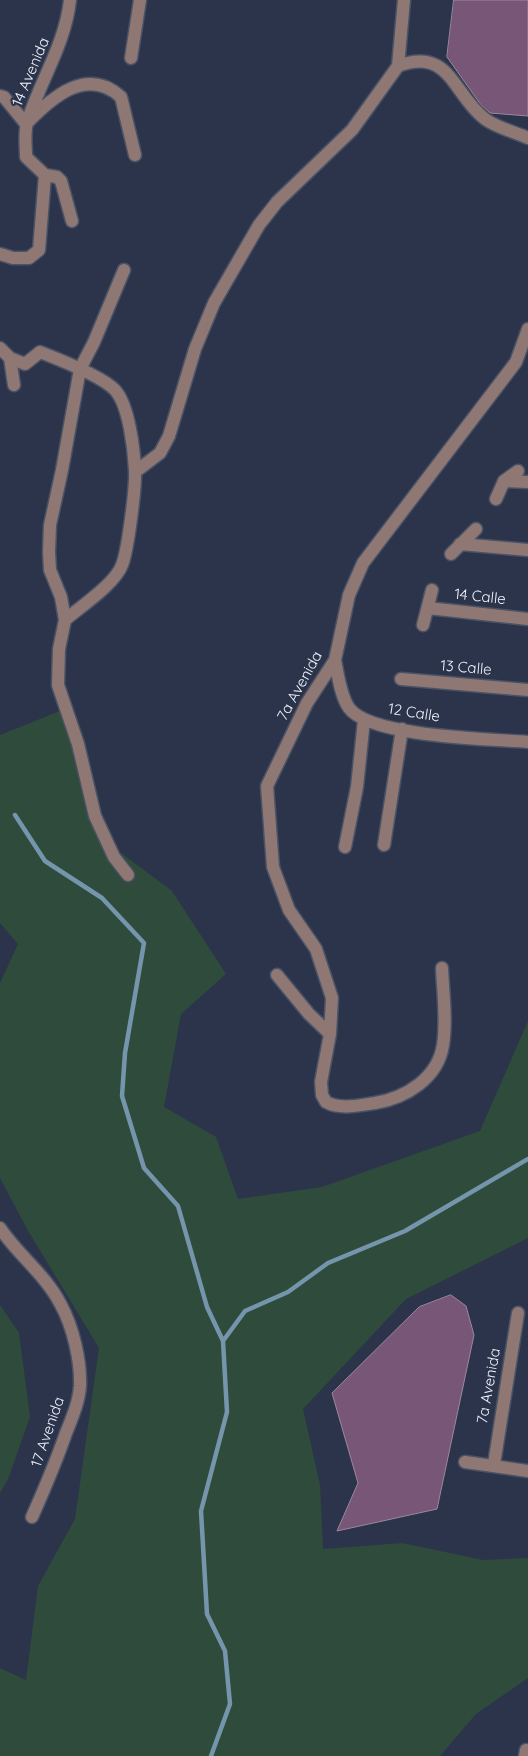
<!DOCTYPE html>
<html>
<head>
<meta charset="utf-8">
<style>
  body { margin:0 }
  canvas { display:block; background:#2b344a }
</style>
</head>
<body>
<canvas width="528" height="1756"></canvas>
<script>
const ctx = document.querySelector('canvas').getContext('2d');
ctx.lineJoin = 'round';
function fill(path, color) { ctx.fillStyle = color; ctx.fill(path, 'evenodd'); }
function trace(path, color, width, dash) { ctx.strokeStyle = color; ctx.lineWidth = width; ctx.lineCap = dash ? 'butt' : 'round'; ctx.setLineDash(dash || []); ctx.stroke(path); }
function drawText(font, color, halo, rows, align = 'center') {
  ctx.font = font + ' Quicksand,sans-serif'; ctx.lineWidth = 4.5; ctx.setLineDash([]); ctx.textBaseline = 'middle'; ctx.strokeStyle = halo; ctx.fillStyle = color; for (const [text, x, y, turn = 0] of rows) {
    ctx.save(); ctx.translate(x, y); ctx.rotate((+turn || 0) * Math.PI / 180); ctx.textAlign = isNaN(turn) ? turn : align; if (halo) ctx.strokeText(text, 0, 0); ctx.fillText(text, 0, 0); ctx.restore();
  }
}
fill(new Path2D(`
  M60,711L85,776L105,841L172,891L226,974L181,1014L164,1107L216,1137L238,1199L322,1187L480,1131L528,1021V1238L406,1299L303,1409L320,1485L323,1549L402,1543L483,1560L528,1558V1678L476,1714L440,1756H0V1668L26,1680L38,1586L75,1519L99,1348L27,1229L0,1178V983L18,944L0,923V735Z
  M0,1305L19,1333L30,1417L8,1479L0,1493Z`), '#2f4b3c');
trace(new Path2D(`
  M15,815L45,861L102,898L144,943L125,1053L122,1096L144,1168L178,1206L207,1307L223,1341L227,1412L201,1511L207,1614L225,1651L230,1704L211,1756
  M223,1341L245,1311L288,1292L328,1263L405,1231L528,1159`), '#7595ac', 4.5);
const building = new Path2D(`
  M454,0H528V116L490,113L481,105L447,57Z
  M451,1295L466,1306L474,1335L437,1509L337,1531L358,1483L332,1393L419,1307Z`);
fill(building, '#775677');
trace(building, '#9d879d', 1);
const minor = new Path2D(`
  M70,0C65,45 40,81 27,123C24,133 26,147 26,157L45,175L57,177L61,181L72,221
  M131,58L140,0
  M398,66C450,46 453,95 485,119C497,128 515,132 528,138
  M0,96L4,97L26,124C52,97 87,66 121,97L135,155
  M0,254L13,258H29L39,250L45,175
  M124,270L94,342L80,369L62,470L50,525L49,552L50,570L61,597L65,620L59,649L58,685L78,744L95,816L114,857L128,875
  M0,348L10,358L14,385
  M10,358L25,364L40,352C58,359 102,376 115,390C129,405 134,450 135,470C136,486 128,550 122,565C115,584 80,607 65,620
  M135,472L160,453L169,436L195,349L214,303L259,225L277,202L352,130L398,66L404,0
  M504,481L528,482
  M496,499L504,481L518,471
  M460,544L528,550
  M451,554L476,529
  M428,608L528,619
  M423,625L432,590
  M335,660C338,674 340,695 349,708C370,737 491,739 528,742
  M401,679L528,690
  M384,845L402,729
  M345,847L357,787L364,720
  M442,968C443,993 447,1020 443,1045C438,1078 406,1098 375,1103C360,1105 340,1110 326,1102L322,1095L321,1082L330,1034L332,998L316,949L289,910L273,867L267,786L307,703L335,660L349,595L363,563L516,362L528,329
  M277,975L309,1014L330,1034
  M0,1228C18,1255 46,1275 61,1305C73,1327 81,1361 80,1386C79,1402 72,1418 66,1433C56,1462 44,1490 32,1517
  M465,1462L528,1471
  M494,1464L518,1313
  M525,1756L526,1750`);
trace(minor, '#4a5266', 15);
trace(minor, '#8f7873', 12);
drawText('15px', '#ecf1fc', '#2b344a', [
  ["14 Avenida",31,72,-67],
  ["14 Calle",480,597,6],
  ["13 Calle",466,668,5],
  ["7a Avenida",300,686,-61],
  ["12 Calle",414,713,9],
  ["7a Avenida",489,1386,-80],
  ["17 Avenida",48,1432,-71]
]);
</script>
</body>
</html>
